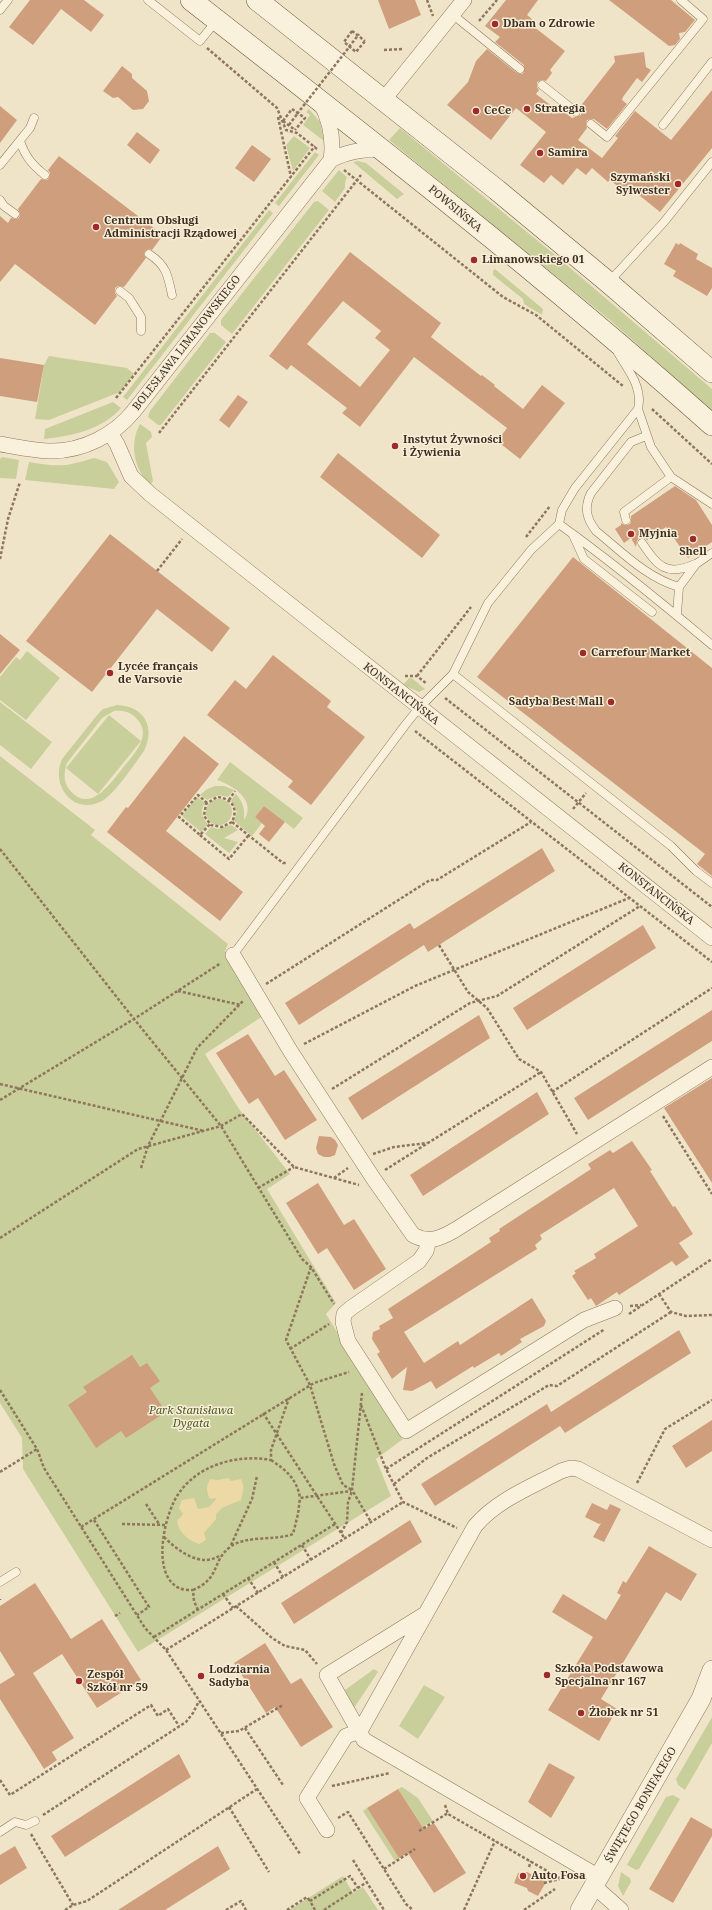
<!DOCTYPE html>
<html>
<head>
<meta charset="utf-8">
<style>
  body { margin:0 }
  canvas { display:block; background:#f0e4c8 }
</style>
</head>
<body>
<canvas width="712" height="1910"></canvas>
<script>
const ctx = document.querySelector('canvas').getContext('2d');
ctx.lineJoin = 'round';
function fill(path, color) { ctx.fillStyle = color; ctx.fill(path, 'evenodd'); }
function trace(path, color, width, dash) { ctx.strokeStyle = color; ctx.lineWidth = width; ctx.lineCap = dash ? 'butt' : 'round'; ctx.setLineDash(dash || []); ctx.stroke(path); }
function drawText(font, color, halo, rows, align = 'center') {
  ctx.font = font + ' "Noto Serif",serif'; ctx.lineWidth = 3; ctx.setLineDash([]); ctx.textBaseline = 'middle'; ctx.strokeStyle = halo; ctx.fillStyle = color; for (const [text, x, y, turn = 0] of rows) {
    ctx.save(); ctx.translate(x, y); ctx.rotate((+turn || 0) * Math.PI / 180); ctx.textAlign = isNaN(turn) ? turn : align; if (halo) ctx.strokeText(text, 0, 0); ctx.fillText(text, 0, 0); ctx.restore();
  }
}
fill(new Path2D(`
  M309,109L320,122L324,141L303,125L310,115L306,112Z
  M400,128L555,255L712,389V411L611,321L389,140Z
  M294,136L310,148L293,171L286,145Z
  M315,152L319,155L279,206L275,203Z
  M358,161L366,163L404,194L397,199L353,162Z
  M339,170L347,177L345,183V188L335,202L322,191Z
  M318,201L329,210L232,334L221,325V320L314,202Z
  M269,210L273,213L127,400L123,397Z
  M495,269L543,309L542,315L524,304L523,299L493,275V271Z
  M210,333H215L226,342L161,425H158L148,417L150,411Z
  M49,356L127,368L134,374L120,392L49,420L35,419L44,365Z
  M113,402L121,408C102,430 71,436 44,439L45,429Z
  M140,424L151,432L152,437L146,443L153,481L150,485C134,469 129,444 140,424Z
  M2,457L19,460L16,479L0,478V459Z
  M94,458L107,462L119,482L114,489L25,480L29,462C59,467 65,467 94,458Z
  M27,651L60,678L26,720L0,700V677L16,657L20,660Z
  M409,678L413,679L425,689L419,692L403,685Z
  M0,702L52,742L31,769L0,745Z
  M117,705C144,706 156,727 144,751C135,763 115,794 102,801C74,816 50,786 62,759L98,714L103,709ZM114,711C123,710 131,712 137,719C153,736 133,755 122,769C110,784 89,815 69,789C63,781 64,772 67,763L102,718Z
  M109,715L141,741L98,794L66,768Z
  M0,756L95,830L91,835L228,944L225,951L263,1016L205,1054L239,1109L290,1174L267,1189L336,1303L326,1314L403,1439L376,1459L391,1496L138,1652L23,1469L22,1438L0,1403Z
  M230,762L303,818L294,829L264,806L255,817L262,823L252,836L234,821L237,812L231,800L236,794C243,802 245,809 244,820C257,801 233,785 217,780Z
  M215,786H224L234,790L228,797L219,795L207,800L200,795L207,789Z
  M197,797L205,803C200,809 202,819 208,824L201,832L182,816Z
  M206 812a13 13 0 1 1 26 0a13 13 0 1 1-26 0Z
  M231,825L238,830L224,838L238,842L229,853L205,834L211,827L218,829Z
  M374,1669L378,1672L354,1708L345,1690Z
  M424,1685L445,1697L418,1739L399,1726Z
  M712,1717V1743L685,1790L678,1785L676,1779Z
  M402,1787L418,1798L433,1821L423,1827L398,1789Z
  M673,1795L680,1799L639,1869L636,1870L627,1865L666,1797Z
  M367,1808L399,1858L395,1861L363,1811Z
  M621,1872L630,1878L631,1882L623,1896L618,1886Z
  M343,1876L353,1893L363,1887L378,1910H289Z`), '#c9cf9b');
fill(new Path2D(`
  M228,1478L231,1481L241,1479C245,1487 243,1492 241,1500L222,1508L216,1514V1519L204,1533L206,1540L199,1544C188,1540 179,1533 177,1521L183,1514L179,1508L182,1500L194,1498L198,1509L209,1507L217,1498L210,1499C206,1491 206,1487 210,1479L218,1480Z`), '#ecd9a5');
fill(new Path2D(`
  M30,0H84L104,15L91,32L61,9L33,45L9,27Z
  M378,0H415L421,15L389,29Z
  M506,0H538L527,15L532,19L529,23L565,51L550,70L552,73L546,81L542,80L537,82V87L539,90L536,94L561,113L563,111L572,118L581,115V110L579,108L615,62L614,56L644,52L646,67L651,70L642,82L637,78L623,97L622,100L627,104L607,129L594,119L587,120L586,124L587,128L578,140L602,158L618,138L615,136L635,111L671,140L712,90V148L660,212L634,191L630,196L610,180L608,182L592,168L586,175L577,168L563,185L551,175L544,183L520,165L546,132L516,108L491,140L447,105L468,82L476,61L487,49L517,73L522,74L524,72V65L495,42L500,37L485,26Z
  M609,0H671L695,20L685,32L679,33L680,39L675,45L669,46Z
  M122,66L132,74V78L147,91L149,101L143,109L133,110L118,97L113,98L103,91Z
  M0,106L17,120L0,143Z
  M137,132L160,150L150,164L127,145Z
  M252,145L271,159L254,182L235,168Z
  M59,156L163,235L152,250L149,249L145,251L144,254L146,258L124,287L118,286L115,288V293L117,296L95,325L15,264L0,282V216L8,223L11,218L15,219L19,218L20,214L18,209L41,179L47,180L49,178L50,173L48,170Z
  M676,243L679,245L680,243L698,254L696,259L712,268V288L707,296L673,276L676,271L664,264Z
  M350,252L441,323L431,337L481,376L482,375L495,385L494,386L523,409L542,385L565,403L520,459L497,441L507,428L414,357L360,427L342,413L347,408L291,365L287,370L269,356ZM343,301L381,331L375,338L390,350L360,387L307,344Z
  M0,358L44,365L37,402L0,396Z
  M238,395L248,402L229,428L219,420Z
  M338,453L440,535L422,558L320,477Z
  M675,486L696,500L712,525V542L688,558L666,527L647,540L644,538H639L637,541L636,547L631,538L624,543L615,529L621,525V523L625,525L630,524L631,521V516Z
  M110,534L230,628L212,652L157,609L92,692L26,641Z
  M573,557L712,668V876L697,864L705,854L477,677Z
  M0,634L20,650L0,674Z
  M273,655L331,701L327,707L365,737L311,805L288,787L293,781L207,715L235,680L246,689Z
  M184,736L219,764L166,831L243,892L220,921L107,832L126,807L128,808Z
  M264,806L285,822L269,842L259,834L265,826L255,817Z
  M542,848L555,871L428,952L424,945L299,1025L285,1003L410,923L414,929Z
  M643,925L656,948L527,1030L513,1008Z
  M712,1010V1041L588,1120L574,1098Z
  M479,1015L490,1038L362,1120L348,1098Z
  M248,1034L275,1076L284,1070L317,1120L285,1140L258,1098L249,1104L216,1053Z
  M712,1078V1183L664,1108Z
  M537,1092L549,1114L423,1196L410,1175Z
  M319,1136L331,1137L335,1140L338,1145L335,1155L330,1157H324L318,1154L316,1148Z
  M632,1141L652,1170L650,1171L673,1207L675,1206L693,1234L679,1243L689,1257L676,1266L672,1261L619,1295L617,1292L596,1306L591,1298L588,1300L572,1276L576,1273L574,1271L596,1258L594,1254L638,1226L614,1188L540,1235L542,1239L535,1245L537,1249L404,1332L424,1363L458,1341L460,1345L532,1298L546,1321L544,1326L520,1339L522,1342L501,1356L499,1353L474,1368L473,1366L436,1389L431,1381L412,1391L403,1390L407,1367L392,1379L377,1354L380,1352L372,1339L373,1332L380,1329L379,1326L393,1318L388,1309L491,1242L489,1238L500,1231L499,1229L591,1169L588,1164L610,1150L613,1153Z
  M318,1183L344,1225L354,1219L386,1269L354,1290L327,1248L318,1254L286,1203Z
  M679,1330L691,1353L565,1433L560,1426L435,1506L421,1484L547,1404L551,1412Z
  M132,1355L140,1367L147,1363L160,1381L150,1388L166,1412L126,1438L121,1431L96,1448L68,1405L87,1392L83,1387Z
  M712,1420V1451L686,1468L672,1446Z
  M592,1503L607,1510L610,1504L621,1509L604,1542L593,1537L601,1523L599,1524L585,1517Z
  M410,1520L422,1542L294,1624L281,1603Z
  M649,1546L697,1574L681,1601L666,1592L601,1699L617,1709L599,1741L548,1710L593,1637L552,1612L563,1594L606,1620L621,1595L617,1593L623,1581L626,1583Z
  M35,1583L71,1639L102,1619L141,1680L97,1708L62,1654L33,1673L74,1738L52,1752L57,1760L44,1769L0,1699V1684L15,1675L0,1651V1606Z
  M265,1643L291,1684L301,1678L333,1727L301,1747L275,1707L266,1713L234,1663Z
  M179,1754L191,1777L65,1857L51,1836Z
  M549,1763L575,1777L551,1818L528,1802Z
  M398,1789L424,1829L434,1823L466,1873L434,1893L408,1853L399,1858L367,1808Z
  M691,1817L712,1829V1836L673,1903L649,1889Z
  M15,1846L27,1868L0,1885V1855Z
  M218,1846L230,1869L165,1910H118Z
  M527,1872L546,1882L538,1896L528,1891L527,1888L514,1883L518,1873Z`), '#cf9f7d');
const service = new Path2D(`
  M148,0L200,41L217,20
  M0,10L8,0
  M452,14L520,69
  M542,85L576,112
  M591,124L607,137L703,19L681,0
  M663,125L712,62
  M20,141C25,156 32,165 45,175
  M0,165L30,128L34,118
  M0,200L4,206L15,214
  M149,254C166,265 168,275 172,295
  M609,282L664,222L712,162
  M120,291L129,298L141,317V331
  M638,409L651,447L671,477L712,504
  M646,436L631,442L591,493C584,507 586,518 596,531C622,552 647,578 679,587
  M626,520L624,512L671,477
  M559,524C612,562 662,603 712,645
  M573,535L584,559L652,612
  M642,543C658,566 666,577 695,564
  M677,614L679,587L696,564L712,553
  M453,674L671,846L696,871L712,883
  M233,955L406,724L419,708L453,674L488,603L531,550L559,524L562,510L575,488L638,409C643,388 629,371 618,353
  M0,1582L16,1572
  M0,1832L15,1822L26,1825L35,1821`);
const minor = new Path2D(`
  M384,99L464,0
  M321,103C330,121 334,140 331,160
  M110,433L117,444L131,476L150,494L712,938
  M0,444C17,447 35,451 52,451C83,451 114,435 133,412L331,160C347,151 364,149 382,149
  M233,955L291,1052L373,1178L413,1235C429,1244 441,1238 455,1230L712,1067
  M429,1240L426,1251L419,1261L351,1308L344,1314L343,1322L348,1341L406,1431L584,1320L615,1308
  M425,1614L327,1675L364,1740L599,1877
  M327,1830L307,1798L346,1736L360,1731L475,1526C497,1500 531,1487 561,1471L571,1468L578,1469L712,1540
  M594,1886L621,1910`);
const tertiary = new Path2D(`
  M580,1910L701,1699L712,1670`);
const secondary = new Path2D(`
  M191,0C368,138 545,276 712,425
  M257,0L497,190L609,283L712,372`);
trace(service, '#8d765c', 9);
trace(minor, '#8d765c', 16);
trace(tertiary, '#8d765c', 20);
trace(secondary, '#6f573f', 22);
trace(new Path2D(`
  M427,0L433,16
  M479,21L497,0
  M352,31L344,42L356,52L365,41
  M349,47L359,34
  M207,48L277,108L286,130L297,133L317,149
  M384,50L404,49
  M278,117L291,177
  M283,121L292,109L305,118L295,130
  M289,125L298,113
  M344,170L503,297L536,315L623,386
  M116,398L315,146
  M652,409L712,464
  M159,433L361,175
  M526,537L550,506
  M0,559L8,519L20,482
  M157,571L182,539
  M405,676H417L427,684
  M417,676L471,607
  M445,698L712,907
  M415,731L712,962
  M229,800L235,791
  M207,803L198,795L179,817L200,835L210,824
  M573,809L586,793
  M232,822L222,827L211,825L204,816L206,804L217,797C231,798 239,808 232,822L283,863H287
  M200,835L229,859L248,836
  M0,849L134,1019L221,1126L302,1259L311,1267L334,1304
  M439,945L468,992L487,1008L519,1059L541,1072L577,1134
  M266,984L430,880H437L531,822
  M178,991L241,1005
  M304,1044L415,986L629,898
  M0,1084L204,1131
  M332,1089L470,1003L497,996L640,906
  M552,1092L712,988
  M0,1100L134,1019L221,963
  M663,1116L712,1194
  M373,1154L394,1147L427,1143
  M141,1168L148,1146L197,1048L243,1001
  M385,1170L541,1072
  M334,1178L348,1168
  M258,1188L294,1167
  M0,1238L138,1149L221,1126L242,1114L294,1167L359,1185
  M311,1267L286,1340L310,1385L334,1464L343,1485L352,1490
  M659,1294L671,1312L686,1316L712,1315
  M630,1306L641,1305
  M629,1314L712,1259
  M290,1349L329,1324
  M0,1390L37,1449L44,1468L145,1628L166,1650L300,1854
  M362,1393L352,1490L371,1522
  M361,1405L386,1469L403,1502L457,1528
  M263,1413L345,1539
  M271,1460C286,1470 297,1479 300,1498L351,1491
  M386,1469L605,1329
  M0,1472L37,1449
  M637,1483L665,1429L712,1400
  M394,1484L427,1458L549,1385L557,1386L671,1312
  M146,1504L159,1524
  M94,1520L149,1607L137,1615
  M122,1524L166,1525
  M81,1527L314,1383L349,1372
  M341,1533L347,1522L348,1502L352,1491
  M164,1537C177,1550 200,1568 219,1556
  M231,1545L252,1499L257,1476
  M302,1545L311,1560
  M274,1562L283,1577
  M248,1578L258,1593
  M193,1590C221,1578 211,1562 230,1547C245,1535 276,1541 293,1534L298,1514L300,1498
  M223,1594L233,1608
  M0,1599V1600
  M236,1606L272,1638L285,1646L305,1650L317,1664
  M198,1610L194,1601L193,1590C189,1590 183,1590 179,1588C150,1574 165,1512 179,1493C199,1464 239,1454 271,1460V1450L289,1398
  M115,1616L120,1613
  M154,1637L335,1524
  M166,1650L403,1502
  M245,1728L283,1785
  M221,1733L239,1731L283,1705
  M0,1780L10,1795L151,1705L158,1716L168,1709L179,1726
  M332,1786L390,1773
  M445,1805L448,1814L561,1879
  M229,1807L269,1872
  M43,1815L186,1722L193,1713L199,1701
  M338,1818L348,1812L406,1904L413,1910
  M419,1831L448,1813
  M31,1834L73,1905
  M353,1860L384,1910
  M529,1867L531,1861
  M384,1869L415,1849
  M544,1883L560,1879
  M65,1910L73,1905L87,1901L257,1789
  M226,1910L241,1901L246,1910
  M287,1910L307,1897L310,1901
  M315,1910L310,1901L350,1876L358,1888
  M324,1910L367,1882
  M464,1910L495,1841
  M524,1910L555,1889`), '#8d765c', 2.5, [3, 2]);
trace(service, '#faf1dc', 8);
trace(minor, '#faf1dc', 15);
trace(tertiary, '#faf1dc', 19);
trace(secondary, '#faf1dc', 21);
trace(new Path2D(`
  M352,31L365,41
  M297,114L350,46
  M283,121L295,130`), '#8d765c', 2.5, [3, 2]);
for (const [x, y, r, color] of [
  [495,24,4,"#9e2a2b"],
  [527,109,4,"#9e2a2b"],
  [476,111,4,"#9e2a2b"],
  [540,153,4,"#9e2a2b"],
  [678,184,4,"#9e2a2b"],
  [96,227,4,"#9e2a2b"],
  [474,260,4,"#9e2a2b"],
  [395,446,4,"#9e2a2b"],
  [631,534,4,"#9e2a2b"],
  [693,539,4,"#9e2a2b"],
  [583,653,4,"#9e2a2b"],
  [110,673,4,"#9e2a2b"],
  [611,702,4,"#9e2a2b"],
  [547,1675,4,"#9e2a2b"],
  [201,1676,4,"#9e2a2b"],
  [79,1681,4,"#9e2a2b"],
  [581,1713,4,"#9e2a2b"],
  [523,1876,4,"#9e2a2b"]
]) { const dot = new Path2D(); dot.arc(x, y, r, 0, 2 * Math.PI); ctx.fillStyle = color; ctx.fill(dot); trace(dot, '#f7eed8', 1.5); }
drawText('bold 11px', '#3d2e20', '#f7eed8', [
  ["Dbam o Zdrowie",503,24],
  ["Strategia",535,109],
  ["CeCe",484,111],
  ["Samira",548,153],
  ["Szymański",670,178,"right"],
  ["Sylwester",670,191,"right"],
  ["Centrum Obsługi",104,221],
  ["Administracji Rządowej",104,234],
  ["Limanowskiego 01",482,260],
  ["Instytut Żywności",403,440],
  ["i Żywienia",403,453],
  ["Myjnia",639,534],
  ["Shell",693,552,"center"],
  ["Carrefour Market",591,653],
  ["Lycée français",118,667],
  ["de Varsovie",118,680],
  ["Sadyba Best Mall",603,702,"right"],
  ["Szkoła Podstawowa",555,1669],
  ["Specjalna nr 167",555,1682],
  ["Lodziarnia",209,1670],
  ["Sadyba",209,1683],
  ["Zespół",87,1675],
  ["Szkół nr 59",87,1688],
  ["Żłobek nr 51",589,1713],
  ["Auto Fosa",531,1876]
], 'left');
drawText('11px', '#3d2e20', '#f7eed8', [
  ["POWSIŃSKA",455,209,40],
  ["BOLESŁAWA LIMANOWSKIEGO",187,343,-52],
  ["KONSTANCIŃSKA",401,694,38],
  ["KONSTANCIŃSKA",656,894,38],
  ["ŚWIĘTEGO BONIFACEGO",641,1805,-60]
]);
drawText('italic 11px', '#4d5a26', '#f7eed8', [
  ["Park Stanisława",191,1411],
  ["Dygata",191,1424]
]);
</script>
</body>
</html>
